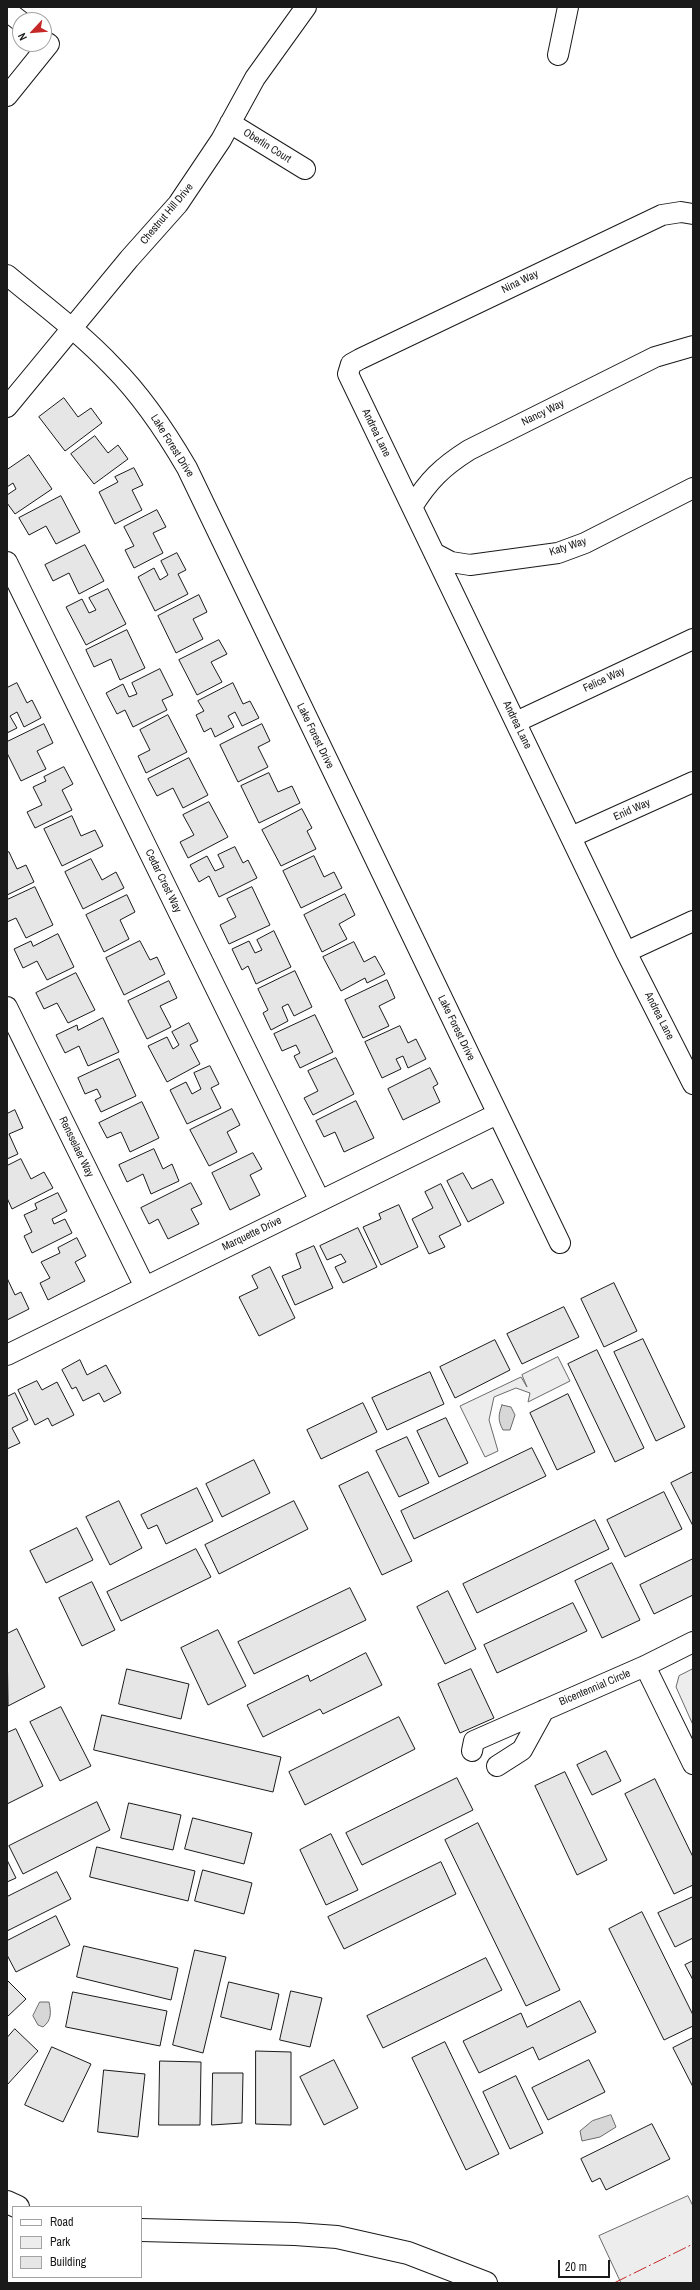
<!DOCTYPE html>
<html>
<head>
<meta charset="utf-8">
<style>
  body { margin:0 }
  #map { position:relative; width:700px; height:2290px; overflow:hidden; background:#fff; font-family:"Archivo Narrow",sans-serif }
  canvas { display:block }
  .frame { position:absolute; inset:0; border:8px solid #1a1a1a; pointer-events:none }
  .legend { position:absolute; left:12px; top:2206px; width:130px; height:72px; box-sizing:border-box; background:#fff; border:1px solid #a3a3a3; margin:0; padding:5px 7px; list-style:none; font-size:12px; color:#1a1a1a }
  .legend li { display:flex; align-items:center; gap:8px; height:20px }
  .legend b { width:20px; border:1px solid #a3a3a3 }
  .north { position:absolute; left:12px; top:12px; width:40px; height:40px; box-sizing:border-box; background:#fff; border:1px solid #a3a3a3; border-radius:50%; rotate:244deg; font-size:11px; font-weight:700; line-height:16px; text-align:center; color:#1a1a1a }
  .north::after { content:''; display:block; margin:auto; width:14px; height:18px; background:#c62828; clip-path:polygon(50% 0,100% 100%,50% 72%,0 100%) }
  .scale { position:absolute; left:558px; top:2260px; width:52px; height:18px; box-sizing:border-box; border:2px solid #1a1a1a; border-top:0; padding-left:5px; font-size:12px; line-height:14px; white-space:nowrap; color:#1a1a1a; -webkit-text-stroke:3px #fff; paint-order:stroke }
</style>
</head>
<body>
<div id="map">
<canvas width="700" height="2290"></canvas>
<div class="frame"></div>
<ul class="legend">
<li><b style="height:5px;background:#fff"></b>Road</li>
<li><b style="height:11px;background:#ededed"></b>Park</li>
<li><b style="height:11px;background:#e6e6e6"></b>Building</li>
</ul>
<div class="north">N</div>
<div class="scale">20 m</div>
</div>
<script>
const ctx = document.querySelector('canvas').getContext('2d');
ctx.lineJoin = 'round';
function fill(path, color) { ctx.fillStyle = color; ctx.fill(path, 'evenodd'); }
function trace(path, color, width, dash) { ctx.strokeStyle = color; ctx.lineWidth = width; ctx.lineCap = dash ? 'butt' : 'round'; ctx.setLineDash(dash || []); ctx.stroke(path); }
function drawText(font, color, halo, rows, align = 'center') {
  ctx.font = font + ' "Archivo Narrow",sans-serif'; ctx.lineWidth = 3; ctx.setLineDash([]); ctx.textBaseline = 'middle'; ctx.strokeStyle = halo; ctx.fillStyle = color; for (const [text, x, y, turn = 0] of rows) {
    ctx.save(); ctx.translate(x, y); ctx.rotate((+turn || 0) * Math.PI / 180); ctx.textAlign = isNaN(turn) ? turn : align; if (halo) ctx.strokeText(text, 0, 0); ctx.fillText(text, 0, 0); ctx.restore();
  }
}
const green = new Path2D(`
  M558,1357L570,1381L528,1402L530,1393L516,1388L494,1397L489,1420L498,1451L485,1457L460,1406L521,1377L527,1387L522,1375Z
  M693,1669V1725L676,1687L679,1676Z
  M688,2196L693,2206V2283H621L599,2236Z`);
fill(green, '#ededed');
trace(green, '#6a6a6a', 1);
const water = new Path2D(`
  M502,1405L511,1407L515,1415L510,1430H503C498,1421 498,1415 502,1405Z
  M40,2002H49C51,2012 52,2020 43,2027L38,2025L33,2016Z
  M611,2115L616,2127L600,2137L582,2141L580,2131L592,2121Z`);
fill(water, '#d7d7d7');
trace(water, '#6a6a6a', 1);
const building = new Path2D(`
  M64,398L78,417L91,408L102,423L65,451L39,417Z
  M95,436L108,453L118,445L128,459L94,484L71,454Z
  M29,455L52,489L15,514L7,503V495L16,489L13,483L7,487V470Z
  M134,468L143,485L132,490L142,510L115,524L99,492L118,482L115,477Z
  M61,496L80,532L56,544L46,526L29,535L19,518Z
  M157,510L166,527L153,533L163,553L134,568L125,550L134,546L124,527Z
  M85,545L104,581L79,594L69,573L53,581L45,565Z
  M177,553L186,570L178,574L188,594L155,611L138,577L154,568L160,580L168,575L161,561Z
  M108,589L126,624L86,645L66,607L82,599L89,613L96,610L89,598Z
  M199,595L207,612L193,619L203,639L176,653L158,616Z
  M127,630L145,668L120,680L111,659L94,667L86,650Z
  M219,640L227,654L211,662L222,682L197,695L179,660Z
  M160,669L173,695L162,700L167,710L133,727L125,710L117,714L106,693L123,684L129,697L137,694L132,683Z
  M17,683L27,703L32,700L41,718L24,727L17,712L10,716L17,728L7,733V688Z
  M233,683L243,704L250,701L259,718L242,726L235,712L228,716L234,727L215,737L211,728L204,732L196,715L204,711L198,701Z
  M168,715L187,752L146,773L138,756L150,750L140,730Z
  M44,724L53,743L37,751L46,769L21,781L7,753V742Z
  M262,724L270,741L258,747L268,767L238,782L220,745Z
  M189,758L208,795L183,808L173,788L157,796L148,779Z
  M64,767L73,784L62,790L72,810L35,828L27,812L42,805L33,787L46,781L44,777Z
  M269,773L278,792L292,786L300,803L259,823L241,786Z
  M209,802L228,837L188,858L180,842L194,835L183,815Z
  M302,809L312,828L307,831L316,849L281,866L262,830Z
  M72,816L81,836L95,830L103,846L62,866L44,829Z
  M235,847L243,863L248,860L257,878L219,897L209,876L199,882L190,865L207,856L215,871L224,867L218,855Z
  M9,852L17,869L26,865L34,882L7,895V853Z
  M314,856L324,877L334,872L342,888L301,908L283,871Z
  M91,859L102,880L116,872L124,888L83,909L65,872Z
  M35,887L53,925L26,938L16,918L7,922V900Z
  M252,887L270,925L229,944L220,925L236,917L227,899Z
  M345,894L355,915L339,924L347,939L322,952L304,915Z
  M127,895L135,912L120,920L129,939L104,952L86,915Z
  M274,931L291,967L256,984L248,966L242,970L232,949L249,941L255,953L262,950L257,940Z
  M58,934L74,967L47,980L37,961L23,968L14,949L31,941L33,946Z
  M140,941L150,960L157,957L165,974L124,995L106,958Z
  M354,942L364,962L375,956L385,974L367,983L365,978L341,991L323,957Z
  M295,971L312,1007L294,1016L288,1004L282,1007L288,1021L271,1030L263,1013L268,1010L258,989Z
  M76,973L95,1010L68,1023L57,1003L44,1009L36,993Z
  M387,980L395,998L379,1006L389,1026L363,1038L345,1000Z
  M169,981L177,998L160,1006L171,1027L147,1039L128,1001Z
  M315,1015L333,1052L300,1068L294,1056L300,1053L296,1045L282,1051L274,1034Z
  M103,1018L119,1052L88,1066L79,1046L65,1053L56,1035L77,1025L78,1030Z
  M189,1023L198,1041L190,1045L200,1064L167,1082L148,1046L167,1037L173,1049L179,1045L172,1032Z
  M400,1026L408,1043L416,1039L426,1059L408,1068L403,1056L396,1059L401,1069L382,1078L365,1042Z
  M336,1058L354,1094L313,1115L304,1098L318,1091L308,1071Z
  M119,1059L136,1096L101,1112L95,1100L101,1097L97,1089L85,1094L78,1078Z
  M210,1066L219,1084L211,1088L221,1108L187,1124L170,1090L186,1082L192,1094L201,1089L194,1073Z
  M430,1068L438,1084L433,1087L440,1102L403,1120L388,1089Z
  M356,1101L374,1138L344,1152L335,1132L324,1137L316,1121Z
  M142,1102L159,1138L130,1152L121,1132L107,1138L99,1123Z
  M232,1109L240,1125L227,1132L237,1152L209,1166L190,1130Z
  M15,1110L23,1128L9,1134L18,1154L7,1159V1114Z
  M154,1149L163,1169L172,1164L179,1181L151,1194L143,1174L127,1182L119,1165Z
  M253,1153L262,1169L250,1175L260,1195L230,1210L212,1173Z
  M21,1159L31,1179L44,1172L53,1188L12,1209L7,1198V1166Z
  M463,1173L472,1189L492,1179L504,1203L468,1222L447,1181Z
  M191,1183L202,1204L191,1209L199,1224L168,1239L158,1219L149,1224L141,1208Z
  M441,1184L461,1225L439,1236L445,1247L429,1254L412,1219L433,1208L425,1192Z
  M58,1193L67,1211L52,1219L54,1224L65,1219L72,1233L32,1253L24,1236L32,1232L24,1215L37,1209L35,1204Z
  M399,1205L418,1247L381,1265L363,1227L381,1219L379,1214Z
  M358,1228L377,1267L343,1283L335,1267L346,1262L341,1254L327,1260L320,1246Z
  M77,1238L86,1256L75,1262L85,1281L48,1300L40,1283L50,1278L41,1262L60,1253L58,1248Z
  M314,1246L333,1288L295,1305L282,1276L301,1268L296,1254Z
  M270,1267L295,1318L259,1336L239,1297L258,1288L252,1276Z
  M7,1278L15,1295L21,1292L29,1309L7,1320Z
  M614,1283L637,1331L604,1347L581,1299Z
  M564,1307L579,1337L522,1364L507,1334Z
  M643,1339L685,1427L656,1441L614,1352Z
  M495,1340L510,1370L455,1398L440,1367Z
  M597,1350L644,1448L615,1462L568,1364Z
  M80,1360L87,1375L106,1365L121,1393L104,1402L99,1393L83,1401L76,1387L72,1389L62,1370Z
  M430,1372L444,1404L387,1430L372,1398Z
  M37,1381L42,1390L57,1382L74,1415L52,1426L48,1418L35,1425L18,1390Z
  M15,1393L28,1420L12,1428L20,1443L7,1449V1397Z
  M568,1394L595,1452L557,1470L530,1413Z
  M363,1403L377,1432L321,1459L307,1430Z
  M446,1418L468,1463L439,1477L417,1431Z
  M407,1437L429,1483L399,1497L376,1451Z
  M532,1448L546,1476L414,1539L401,1511Z
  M254,1460L270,1493L222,1517L206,1484Z
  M368,1472L412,1561L382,1575L339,1486Z
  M693,1472V1526L671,1483Z
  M197,1488L213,1521L166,1544L157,1525L148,1529L141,1515Z
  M664,1492L682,1529L625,1557L607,1520Z
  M119,1501L142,1548L110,1565L86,1517Z
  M294,1501L308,1529L219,1574L205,1545Z
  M595,1520L609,1549L477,1613L463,1584Z
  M77,1528L93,1560L46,1583L30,1551Z
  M196,1549L211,1577L121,1621L107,1592Z
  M693,1559V1595L654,1614L640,1585Z
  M612,1563L640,1620L602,1638L575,1581Z
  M92,1582L115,1630L82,1646L59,1598Z
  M350,1588L366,1620L254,1674L238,1642Z
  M448,1591L476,1649L445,1664L417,1607Z
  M573,1603L587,1631L497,1673L484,1645Z
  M17,1629L45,1687L8,1706L7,1634Z
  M218,1630L246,1686L208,1705L181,1648Z
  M366,1653L382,1685L323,1714L320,1709L263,1737L247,1705L308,1675L310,1681Z
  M127,1669L189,1684L181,1719L119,1704Z
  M471,1669L494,1718L460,1733L438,1684Z
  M61,1707L91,1766L60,1781L30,1722Z
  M102,1715L281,1757L273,1792L94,1750Z
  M399,1717L415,1749L305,1805L289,1772Z
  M16,1729L43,1786L7,1804V1733Z
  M606,1751L621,1781L592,1795L577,1765Z
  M565,1772L607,1860L577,1875L535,1786Z
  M457,1778L473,1810L362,1865L346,1833Z
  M655,1779L693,1857V1885L674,1894L625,1794Z
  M97,1802L110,1830L23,1874L9,1846Z
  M129,1803L181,1815L173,1850L121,1838Z
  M193,1818L252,1833L244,1864L185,1849Z
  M478,1823L560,1990L526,2006L445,1840Z
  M331,1834L358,1890L326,1905L300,1850Z
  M97,1847L195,1871L188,1901L90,1877Z
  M7,1860L16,1878L7,1882Z
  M441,1862L456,1894L344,1949L328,1917Z
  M203,1870L252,1883L244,1914L195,1901Z
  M57,1872L71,1899L7,1931V1897Z
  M693,1897V1938L675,1947L658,1913Z
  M642,1912L693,2015V2026L664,2040L609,1929Z
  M56,1916L70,1945L16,1972L7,1955V1941Z
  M84,1946L178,1968L171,2000L77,1977Z
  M195,1950L226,1957L203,2053L173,2045Z
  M486,1958L502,1990L383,2048L367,2016Z
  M693,1961V1980L685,1965Z
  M7,1980L26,1999L7,2017Z
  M229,1982L279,1994L271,2030L221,2017Z
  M291,1991L322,1998L310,2047L280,2040Z
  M73,1992L167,2011L160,2046L66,2027Z
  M580,2001L596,2032L539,2060L533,2047L479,2073L463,2041L521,2013L527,2027Z
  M15,2029L38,2051L7,2085V2038Z
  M693,2038V2087L673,2048Z
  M445,2042L499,2154L466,2170L412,2058Z
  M52,2047L91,2064L63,2122L25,2105Z
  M256,2051L291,2052V2125L256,2124Z
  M334,2060L358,2108L324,2125L300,2077Z
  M589,2060L605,2092L548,2120L532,2088Z
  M160,2061L201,2062L200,2125H159Z
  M104,2070L145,2074L138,2137L98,2132Z
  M213,2073H243L242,2123L212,2125Z
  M516,2076L543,2133L510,2149L483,2092Z
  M652,2124L670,2159L606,2190L600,2178L592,2182L581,2159Z`);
fill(building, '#e6e6e6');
trace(building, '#1a1a1a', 1);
const minor = new Path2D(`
  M7,11L20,21
  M558,55L568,7
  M7,96L49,44L44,41
  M230,123L305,169
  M693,214L681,212L662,215L360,359L351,364L348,374L626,952L693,1084
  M7,275C43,305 81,333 113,367C143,397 166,432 187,468L560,1243
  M7,407L129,259L178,204L221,140L255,78L306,7
  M412,507C428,481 442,467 469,450L655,357L693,346
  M434,553L451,562L470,565L558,553L585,543L693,488
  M7,562L320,1201
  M516,722L693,639
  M571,837L693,782
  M626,952L693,921
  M7,1007L145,1287
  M7,1355L497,1114
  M645,1666L693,1764
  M472,1751L474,1741L645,1666L693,1642
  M497,1766L522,1750L544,1710`);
const highway = new Path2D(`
  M7,2202L18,2207
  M141,2230L295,2234L337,2237L408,2253L486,2283`);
trace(minor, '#1a1a1a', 22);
trace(highway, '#1a1a1a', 24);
trace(minor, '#fff', 20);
trace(highway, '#fff', 22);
trace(new Path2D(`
  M614,2283L693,2244`), '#c62828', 1, [14, 3, 2, 3]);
drawText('11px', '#1a1a1a', '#fff', [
  ["Oberlin Court",267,146,32],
  ["Chestnut Hill Drive",167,214,-50],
  ["Nina Way",520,282,-26],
  ["Nancy Way",543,413,-26],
  ["Andrea Lane",376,433,64],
  ["Lake Forest Drive",172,446,58],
  ["Katy Way",568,547,-18],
  ["Felice Way",604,680,-25],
  ["Andrea Lane",517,725,64],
  ["Lake Forest Drive",315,736,64],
  ["Enid Way",632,810,-24],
  ["Cedar Crest Way",163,881,64],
  ["Andrea Lane",659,1016,63],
  ["Lake Forest Drive",456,1028,64],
  ["Rensselaer Way",76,1147,64],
  ["Marquette Drive",252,1234,-26],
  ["Bicentennial Circle",595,1688,-23]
]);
</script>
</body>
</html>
